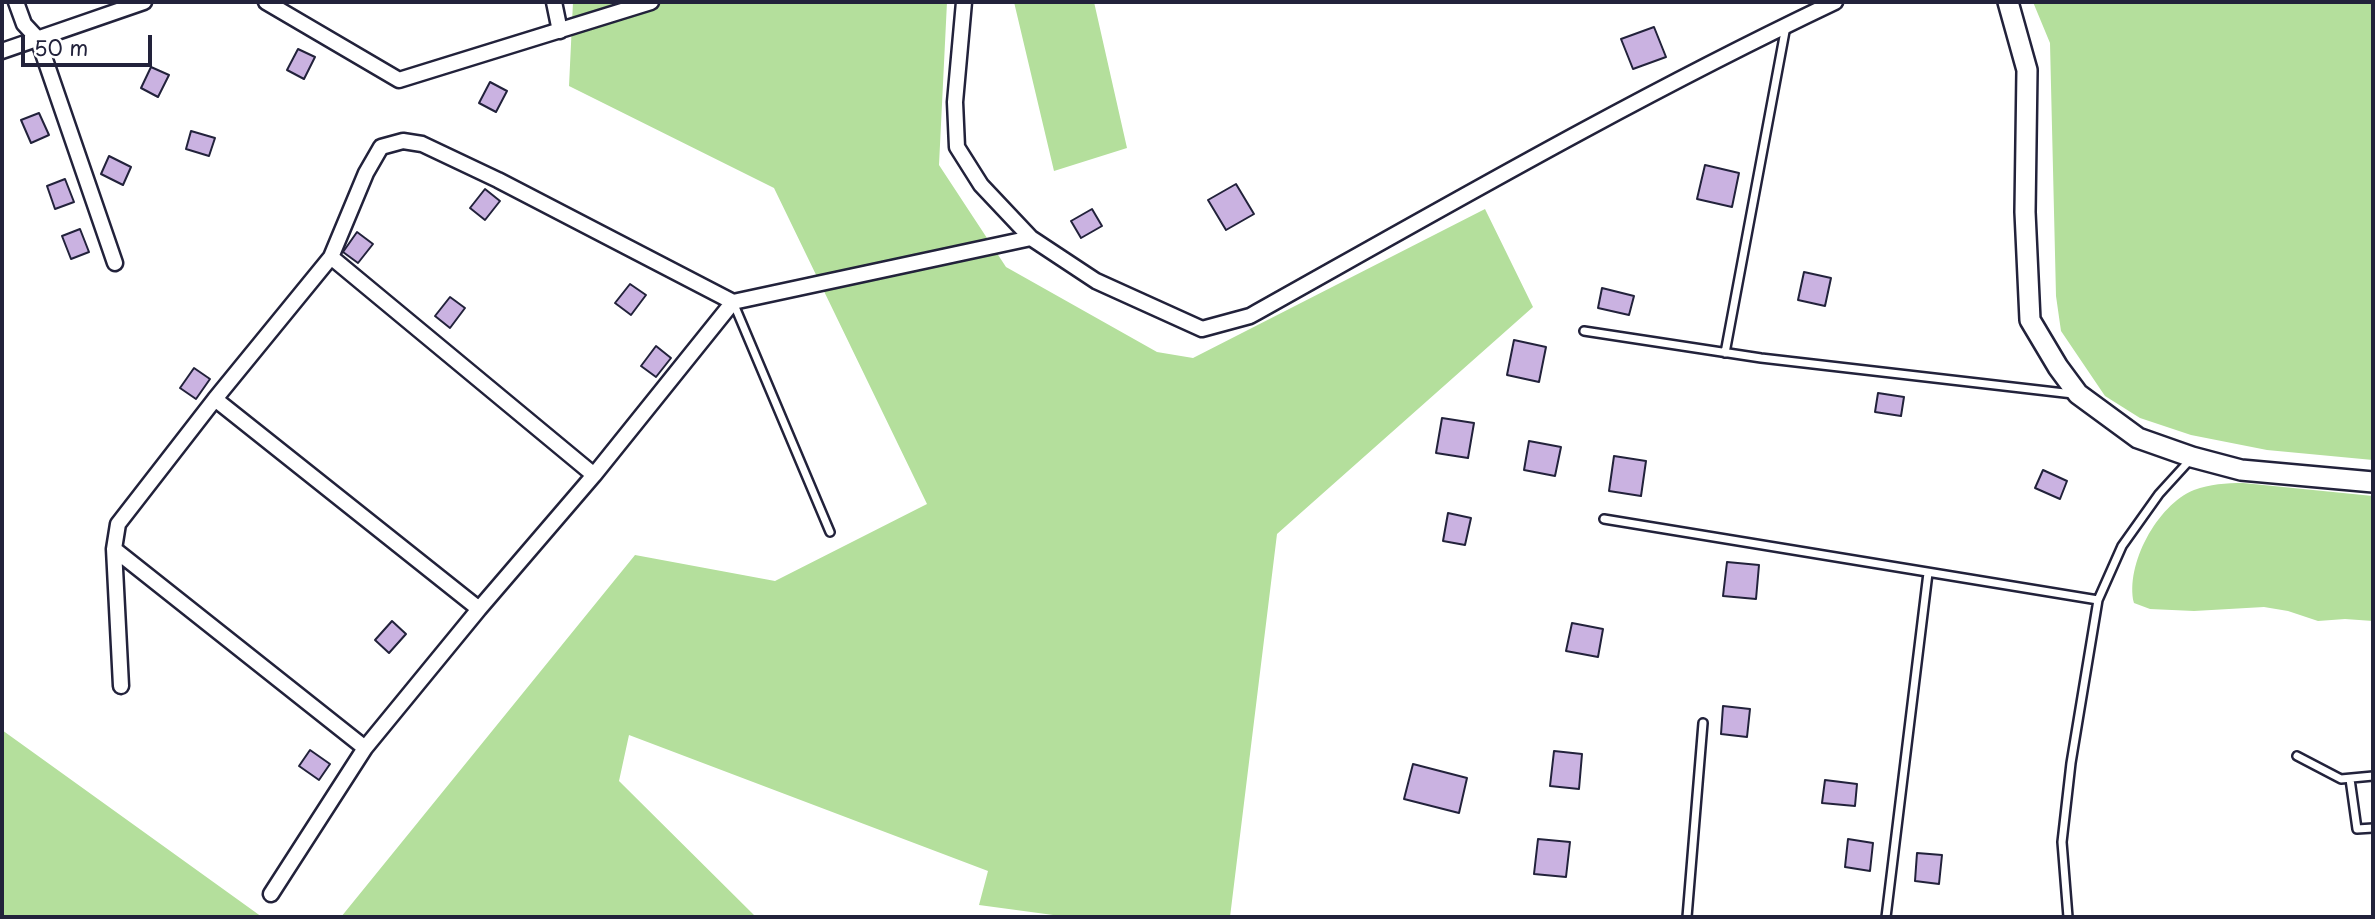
<!DOCTYPE html>
<html>
<head>
<meta charset="utf-8">
<style>
  body { margin:0 }
  #map { position:relative; width:2375px; height:919px; overflow:hidden; background:#fff; font-family:"Playpen Sans",sans-serif }
  canvas { display:block }
  .frame { position:absolute; inset:0; border:4px solid #22223b; pointer-events:none }
  .scale { position:absolute; left:21px; top:35px; width:131px; height:32px; box-sizing:border-box; border:4px solid #22223b; border-top:0; padding-left:9px; font-size:21px; line-height:24px; white-space:nowrap; color:#22223b; -webkit-text-stroke:5px #fff; paint-order:stroke }
</style>
</head>
<body>
<div id="map">
<canvas width="2375" height="919"></canvas>
<div class="frame"></div>
<div class="scale">50 m</div>
</div>
<script>
const ctx = document.querySelector('canvas').getContext('2d');
ctx.lineJoin = 'round';
function fill(path, color) { ctx.fillStyle = color; ctx.fill(path, 'evenodd'); }
function trace(path, color, width, dash) { ctx.strokeStyle = color; ctx.lineWidth = width; ctx.lineCap = dash ? 'butt' : 'round'; ctx.setLineDash(dash || []); ctx.stroke(path); }
fill(new Path2D(`
  M573,2H947L939,165L1006,267L1157,352L1193,358L1485,209L1533,307L1277,534L1230,917H1068L979,905L988,871L629,735L619,781L756,917H341L635,555L775,581L927,504L774,188L569,86Z
  M1014,2H1094L1127,148L1054,171Z
  M2033,2H2373V460L2267,450L2191,435L2140,418L2105,396L2061,331L2056,296L2050,43Z
  M2243,483L2373,496V621L2345,619L2318,621L2288,611L2264,607L2194,611L2150,609L2134,603C2125,565 2157,505 2194,490C2210,484 2226,483 2243,483Z
  M2,730L262,917H2Z`), '#b4df9c');
const building = new Path2D(`
  M1654,27L1666,57L1633,69L1621,39Z
  M298,49L315,57L304,79L287,70Z
  M151,67L169,75L158,97L141,88Z
  M490,82L507,91L496,112L479,103Z
  M39,113L49,135L31,143L21,120Z
  M191,131L215,138L209,156L186,149Z
  M109,156L131,167L123,185L101,174Z
  M1705,165L1739,173L1732,207L1697,199Z
  M65,179L74,202L55,209L47,186Z
  M1236,184L1254,214L1226,230L1208,200Z
  M485,189L500,201L485,220L470,208Z
  M1092,209L1102,226L1081,238L1071,221Z
  M80,229L89,252L71,259L62,236Z
  M357,232L373,244L358,263L343,252Z
  M1804,272L1831,278L1825,306L1798,300Z
  M630,284L646,295L631,315L615,303Z
  M1602,288L1634,296L1629,315L1598,308Z
  M450,297L465,308L450,328L435,316Z
  M1514,340L1546,347L1539,382L1507,375Z
  M656,346L671,358L656,377L641,366Z
  M194,368L210,379L196,399L180,388Z
  M1878,393L1904,397L1901,416L1875,412Z
  M1442,418L1474,423L1468,458L1436,453Z
  M1529,441L1561,447L1555,476L1524,470Z
  M1614,456L1646,461L1641,496L1609,491Z
  M2043,470L2067,481L2060,499L2035,488Z
  M1448,513L1471,518L1465,545L1443,541Z
  M1727,562L1759,565L1756,599L1723,596Z
  M392,621L406,634L389,653L375,640Z
  M1572,623L1603,629L1598,657L1566,651Z
  M1723,706L1750,709L1747,737L1721,734Z
  M310,750L330,764L319,780L299,766Z
  M1554,751L1582,754L1579,789L1550,786Z
  M1413,764L1467,778L1459,813L1404,799Z
  M1825,780L1857,784L1855,806L1822,803Z
  M1538,839L1570,842L1566,877L1534,874Z
  M1848,839L1873,843L1870,871L1845,867Z
  M1917,853L1942,855L1939,884L1915,881Z`);
fill(building, '#cab2e1');
trace(building, '#22223b', 2);
const lane = new Path2D(`
  M733,302L830,532
  M1584,331L1761,358L2073,394
  M1725,353L1786,26
  M1604,519L2098,600
  M2297,756L2341,779L2373,776
  M2350,779L2357,829L2373,828
  M1687,917L1703,723
  M1886,917L1928,573
  M2068,917L2062,842L2071,763L2098,600L2122,546L2159,494L2190,460`);
const street = new Path2D(`
  M16,2L24,24L38,39L115,263
  M266,2L399,80L651,2
  M554,2L560,31
  M964,2L955,102L957,147L981,185L1031,238L1096,281L1202,329L1250,316C1443,208 1635,97 1835,2
  M2,51L144,2
  M331,257L594,475
  M215,399L479,609
  M114,549L365,748
  M121,686L114,549L118,524L215,399L331,257L366,173L381,147L403,141L422,144L498,180L733,302
  M271,894L365,748L479,609L594,475L733,302L1031,238`);
const secondary = new Path2D(`
  M2008,2L2027,70L2025,212L2030,320L2058,367L2078,394L2138,438L2192,457L2241,470L2373,482`);
trace(lane, '#22223b', 12);
trace(street, '#22223b', 19);
trace(secondary, '#22223b', 24);
trace(lane, '#fff', 7);
trace(street, '#fff', 14);
trace(secondary, '#fff', 19);
</script>
</body>
</html>
